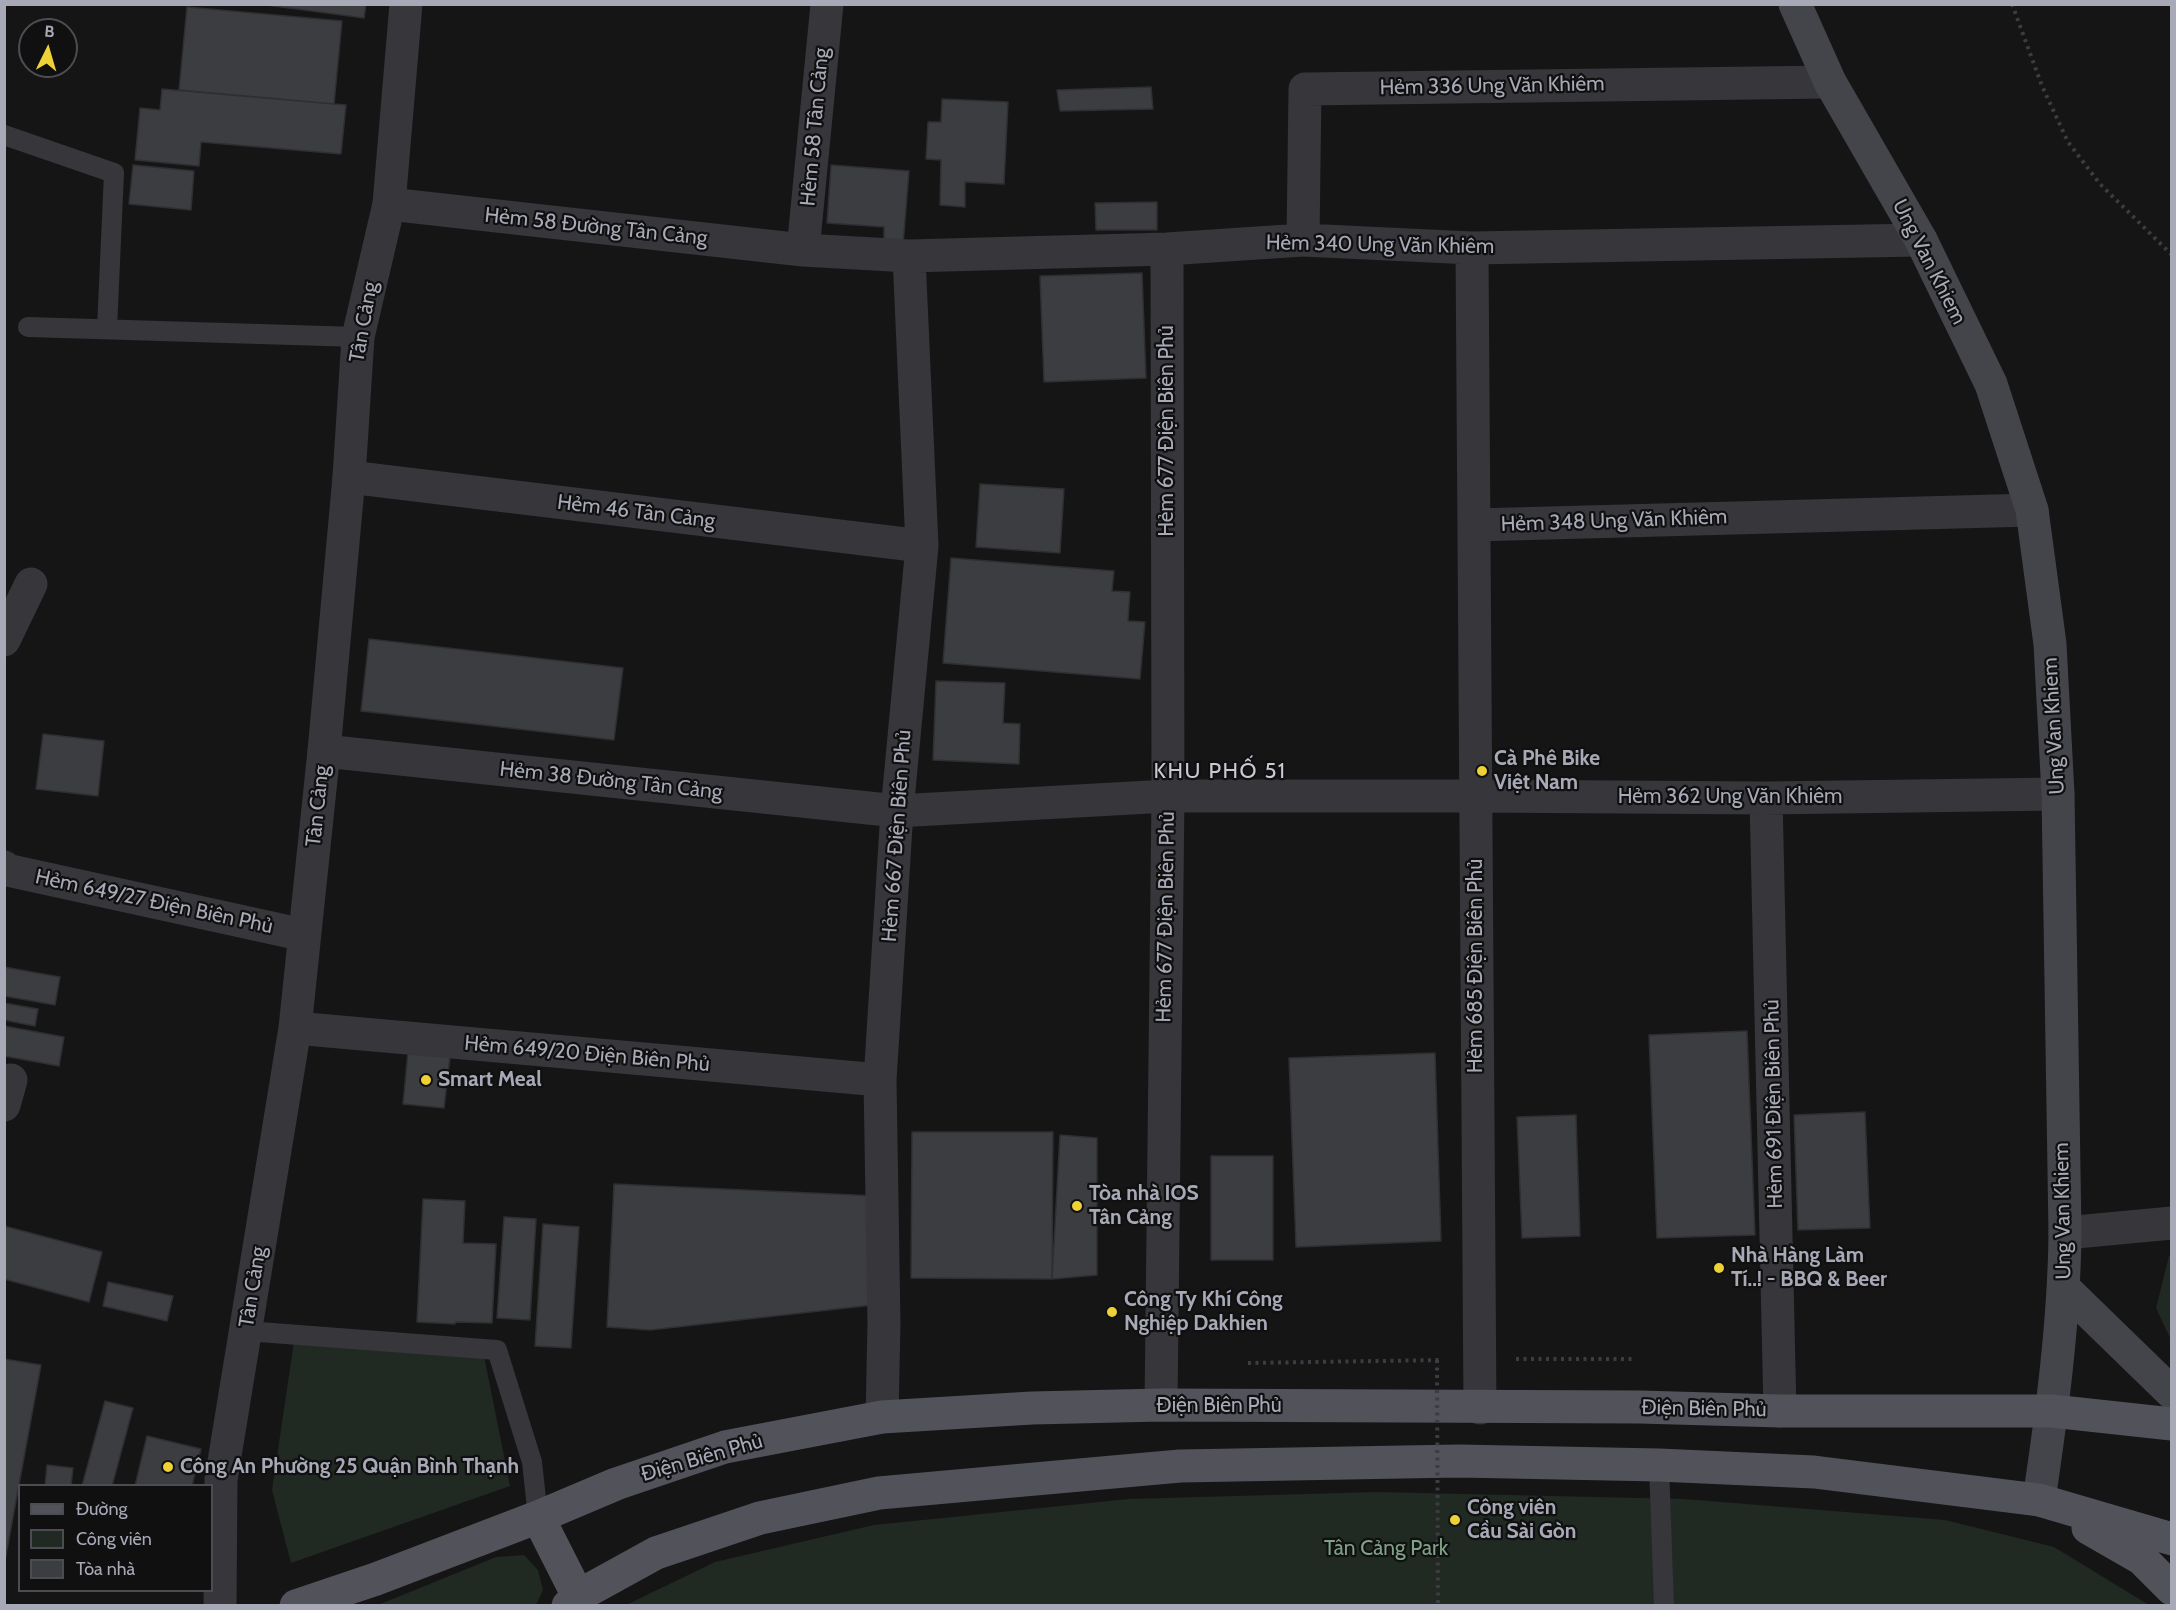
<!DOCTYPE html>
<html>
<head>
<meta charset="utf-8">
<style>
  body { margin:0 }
  #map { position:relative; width:2176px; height:1610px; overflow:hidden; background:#151516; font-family:Cabin,sans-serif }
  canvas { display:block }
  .frame { position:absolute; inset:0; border:6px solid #a7a9b6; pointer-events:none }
  .legend { position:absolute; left:18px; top:1484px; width:195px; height:108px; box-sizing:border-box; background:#101011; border:2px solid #4c4d53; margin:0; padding:8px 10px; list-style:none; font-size:18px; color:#a7a9b6 }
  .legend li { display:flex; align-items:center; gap:12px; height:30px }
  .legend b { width:30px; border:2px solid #4c4d53 }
  .north { position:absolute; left:18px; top:18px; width:60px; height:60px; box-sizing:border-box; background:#101011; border:2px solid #4c4d53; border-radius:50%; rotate:5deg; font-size:16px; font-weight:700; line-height:24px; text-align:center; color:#a7a9b6 }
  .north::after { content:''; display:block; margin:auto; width:21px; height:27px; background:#edd136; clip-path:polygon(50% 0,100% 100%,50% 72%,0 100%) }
</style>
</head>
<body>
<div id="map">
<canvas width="2176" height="1610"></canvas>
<div class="frame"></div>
<ul class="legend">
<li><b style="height:8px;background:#52525a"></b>Đường</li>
<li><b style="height:16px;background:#212923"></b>Công viên</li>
<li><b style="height:16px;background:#3c3d40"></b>Tòa nhà</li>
</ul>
<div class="north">B</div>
</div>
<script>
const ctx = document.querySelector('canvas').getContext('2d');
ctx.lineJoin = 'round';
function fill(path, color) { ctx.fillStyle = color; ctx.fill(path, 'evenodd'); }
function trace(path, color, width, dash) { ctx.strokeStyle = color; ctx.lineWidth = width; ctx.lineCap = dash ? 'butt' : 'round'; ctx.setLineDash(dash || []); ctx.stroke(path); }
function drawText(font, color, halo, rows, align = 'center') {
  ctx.font = font + ' Cabin,sans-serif'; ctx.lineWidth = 4.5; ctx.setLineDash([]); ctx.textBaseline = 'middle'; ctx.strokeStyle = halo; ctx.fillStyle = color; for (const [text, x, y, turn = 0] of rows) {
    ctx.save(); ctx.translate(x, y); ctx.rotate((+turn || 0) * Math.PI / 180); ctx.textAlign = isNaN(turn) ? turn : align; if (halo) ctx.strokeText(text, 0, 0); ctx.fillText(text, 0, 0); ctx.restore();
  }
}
fill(new Path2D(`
  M2169,1256H2171V1340L2156,1308Z
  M294,1342L484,1356L510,1486L291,1563L272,1490Z
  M1377,1492L1684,1499L1945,1520L2054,1547L2149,1605L624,1606L715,1562L874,1525L1129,1499Z
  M524,1555L538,1570L543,1590L536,1605H378L496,1557Z`), '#212923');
const building = new Path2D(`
  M259,4H366L364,18Z
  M187,7L342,21L334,104L179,90Z
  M1151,87L1153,109L1060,111L1057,90Z
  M162,89L346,105L341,154L201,142L199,166L135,160L140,108L160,110Z
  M942,99L1008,102L1004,184L965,182V207L940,205L941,160L926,159L928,122H941Z
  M133,165L194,171L191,210L129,204Z
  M831,165L909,171L903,245L884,243V227L827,223Z
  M1157,202V230H1096L1095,203Z
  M1142,273L1146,378L1044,382L1040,276Z
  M980,484L1064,489L1060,553L976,547Z
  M951,558L1114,571L1112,591L1130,592L1128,621L1145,622L1140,679L943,663Z
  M369,639L623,668L614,740L361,711Z
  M936,681L1005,683L1003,723L1020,724L1019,764L933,760Z
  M43,734L104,741L98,796L36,789Z
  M4,967L60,977L55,1005L4,996Z
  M4,1003L38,1009L35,1026L4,1020Z
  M4,1026L64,1037L59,1066L4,1056Z
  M1747,1031L1755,1235L1657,1238L1649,1035Z
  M408,1052L450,1057L444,1108L403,1104Z
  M1435,1053L1441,1241L1296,1247L1289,1058Z
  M1865,1112L1870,1228L1798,1230L1794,1115Z
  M1576,1115L1580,1236L1522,1238L1517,1117Z
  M912,1132H1053L1052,1279L911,1278Z
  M1060,1135L1097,1138V1275L1052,1279Z
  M1211,1156H1273V1260H1211Z
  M614,1184L877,1196L873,1305L650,1330L607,1327Z
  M423,1199L465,1201L463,1243L496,1244L492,1323L456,1322L455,1324L417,1322Z
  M504,1217L536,1219L530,1320L497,1318Z
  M543,1224L579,1227L571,1348L535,1346Z
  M4,1226L102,1252L89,1302L4,1279Z
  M108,1282L173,1296L167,1321L103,1306Z
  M4,1359L41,1365L4,1566Z
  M105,1401L133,1408L112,1486H82Z
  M147,1436L201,1449L192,1486H135Z
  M47,1465L73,1468L71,1486H45Z`);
fill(building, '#3c3d40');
trace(building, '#2f2f32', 1.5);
trace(new Path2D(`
  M2012,4L2042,86L2068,142L2100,184L2172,255
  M1516,1359H1633
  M1248,1363L1443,1360`), '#3c3c42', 4, [3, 4.5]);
trace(new Path2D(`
  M4,135L114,173L107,329
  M28,327L358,337
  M246,1331L497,1350L532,1462L538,1517
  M1659,1465L1664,1606`), '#36363b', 20);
trace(new Path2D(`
  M389,204L803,250L909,256L1167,249L1303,240L1472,248L1921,240
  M1303,240L1305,89L1830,82
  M1472,248L1480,1408
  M803,250L827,4
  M349,477L922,546
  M1474,525L2032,510
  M4,640L31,584
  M324,751L897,811L1168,796H1475L1766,798L2058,794
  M1766,798L1780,1411
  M4,867L7,870L304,935
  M295,1028L880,1080
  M4,1105L11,1080
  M2065,1233L2172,1223
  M1161,1405L1168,796L1167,249
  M882,1417L884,1324L880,1080L897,811L922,546L909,256`), '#36363b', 33);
trace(new Path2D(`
  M220,1606L221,1480L295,1028L324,751L349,477L358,337L389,204L406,4`), '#36363b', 33);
trace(new Path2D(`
  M1795,4L1830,82L1921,240L1991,384L2032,510L2050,644L2058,794L2065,1233C2064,1323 2052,1412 2039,1500
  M2064,1288L2172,1393`), '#44444b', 33);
trace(new Path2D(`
  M538,1517L578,1596
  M2088,1528L2142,1559L2172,1589
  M296,1606L376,1579L538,1517L616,1484L725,1447L882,1417L1032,1408L1161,1405L1640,1407L1780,1411H2052L2172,1424
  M568,1606L578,1596L656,1553L760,1518L879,1493L1180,1466L1459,1461L1659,1465L1814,1472L2039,1500L2172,1539`), '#52525a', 33);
trace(new Path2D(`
  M1437,1360L1438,1606`), '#3c3c42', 4, [3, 4.5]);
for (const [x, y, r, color] of [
  [1482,771,6,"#edd136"],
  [426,1080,6,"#edd136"],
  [1077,1206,6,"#edd136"],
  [1719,1268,6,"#edd136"],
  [1112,1312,6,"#edd136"],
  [168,1467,6,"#edd136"],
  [1455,1520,6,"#edd136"]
]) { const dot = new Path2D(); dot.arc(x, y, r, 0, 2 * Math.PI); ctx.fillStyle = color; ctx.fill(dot); trace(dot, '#101011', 2); }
drawText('21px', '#a7a9b6', '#101011', [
  ["Hẻm 336 Ung Văn Khiêm",1492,86,-1],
  ["Hẻm 58 Tân Cảng",815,127,-85],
  ["Hẻm 58 Đường Tân Cảng",596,227,6],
  ["Hẻm 340 Ung Văn Khiêm",1380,245,1],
  ["Ung Van Khiem",1929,262,63],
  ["Tân Cảng",364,322,-80],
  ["Hẻm 677 Điện Biên Phủ",1167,431,-90],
  ["Hẻm 46 Tân Cảng",636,512,7],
  ["Hẻm 348 Ung Văn Khiêm",1614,521,-2],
  ["Ung Van Khiem",2054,726,-93],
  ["Hẻm 38 Đường Tân Cảng",611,781,6],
  ["Hẻm 362 Ung Văn Khiêm",1730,797],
  ["Tân Cảng",318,806,-84],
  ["Hẻm 667 Điện Biên Phủ",897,836,-86],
  ["Hẻm 649/27 Điện Biên Phủ",154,902,12],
  ["Hẻm 677 Điện Biên Phủ",1166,917,-89],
  ["Hẻm 685 Điện Biên Phủ",1476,966,-90],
  ["Hẻm 649/20 Điện Biên Phủ",587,1054,5],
  ["Hẻm 691 Điện Biên Phủ",1774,1104,-91],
  ["Ung Van Khiem",2063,1211,-91],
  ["Tân Cảng",253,1287,-81],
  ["Điện Biên Phủ",1219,1406],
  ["Điện Biên Phủ",1704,1409,1],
  ["Điện Biên Phủ",702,1458,-16]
]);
drawText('bold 21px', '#a7a9b6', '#101011', [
  ["Cà Phê Bike",1494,759],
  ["Việt Nam",1494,783],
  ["Smart Meal",438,1080],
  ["Tòa nhà IOS",1089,1194],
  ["Tân Cảng",1089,1218],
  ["Nhà Hàng Làm",1731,1256],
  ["Tí..! - BBQ & Beer",1731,1280],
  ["Công Ty Khí Công",1124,1300],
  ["Nghiệp Dakhien",1124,1324],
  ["Công An Phường 25 Quận Bình Thạnh",180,1467],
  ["Công viên",1467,1508],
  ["Cầu Sài Gòn",1467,1532]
], 'left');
drawText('21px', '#7ea187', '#101011', [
  ["Tân Cảng Park",1386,1549]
]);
ctx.letterSpacing = '1.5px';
drawText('22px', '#c8c9d2', '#101011', [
  ["KHU PHỐ 51",1220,772]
]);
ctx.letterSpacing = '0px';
</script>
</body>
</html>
